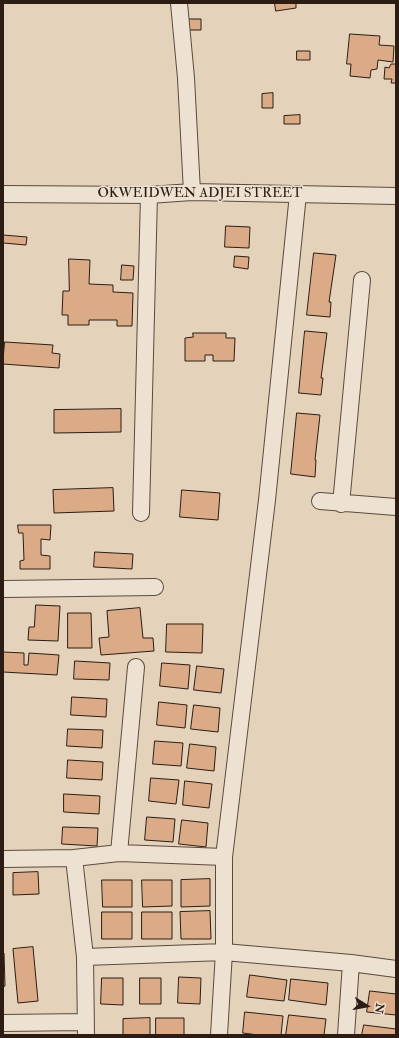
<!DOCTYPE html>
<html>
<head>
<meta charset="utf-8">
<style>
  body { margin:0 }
  #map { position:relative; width:399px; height:1038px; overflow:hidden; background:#e4d2ba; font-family:"IM FELL Double Pica",serif }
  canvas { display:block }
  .frame { position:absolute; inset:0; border:4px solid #2c1c13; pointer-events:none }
  .north { position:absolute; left:347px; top:986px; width:40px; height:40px; -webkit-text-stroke:3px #ede2d2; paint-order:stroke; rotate:101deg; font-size:11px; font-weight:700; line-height:16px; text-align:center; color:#2c1c13 }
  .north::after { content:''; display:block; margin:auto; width:14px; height:18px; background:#2c1c13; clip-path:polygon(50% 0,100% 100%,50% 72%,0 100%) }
</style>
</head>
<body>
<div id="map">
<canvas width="399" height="1038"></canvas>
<div class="frame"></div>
<div class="north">N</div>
</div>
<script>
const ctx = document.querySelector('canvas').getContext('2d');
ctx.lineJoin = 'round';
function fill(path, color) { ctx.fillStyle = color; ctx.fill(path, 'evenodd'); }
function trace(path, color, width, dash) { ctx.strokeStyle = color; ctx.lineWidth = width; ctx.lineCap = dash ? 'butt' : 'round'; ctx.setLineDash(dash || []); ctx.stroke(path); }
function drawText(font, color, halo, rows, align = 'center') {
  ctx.font = font + ' "IM FELL Double Pica",serif'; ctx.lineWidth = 3; ctx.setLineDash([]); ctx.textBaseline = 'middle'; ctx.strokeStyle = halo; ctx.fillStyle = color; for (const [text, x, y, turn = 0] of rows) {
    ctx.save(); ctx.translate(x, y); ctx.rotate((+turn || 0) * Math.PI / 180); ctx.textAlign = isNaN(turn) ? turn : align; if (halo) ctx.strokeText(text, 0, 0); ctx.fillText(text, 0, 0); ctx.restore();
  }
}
const building = new Path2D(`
  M275,3H296V8L276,11Z
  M186,19H201V30H186Z
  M350,34L380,36L379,45L394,46L393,62L378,60L377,69L371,70L370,78L350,76L351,64H347Z
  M297,51H310V60H297Z
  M396,63V83H391L392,79H384L385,67L389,68L391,64H396Z
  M273,93V108H262V94Z
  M300,115V124H284V116Z
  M226,226L250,227L249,248L225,247Z
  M3,235L27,237L26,245L3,243Z
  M314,253L336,255L329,302H331L330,317L307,315Z
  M235,256L249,257L248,269L234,267Z
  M69,259L90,260L89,284L113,285V292L133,293L132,326H117V320H89V325H68V315H62L63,291H69Z
  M122,265L134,266L133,280H121Z
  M305,331L327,333L321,378H323L321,395L299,393Z
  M193,333H226V338H235L234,361H213V355H205V361H185V338L193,337Z
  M5,342L53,345L52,353L60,354L59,368L3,364Z
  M121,409V432L54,433V410Z
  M297,413L320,415L315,460H316L315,477L291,474Z
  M113,488L114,511L54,513L53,490Z
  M182,490L220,493L218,520L180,517Z
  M18,525H51L50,540L41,539V555L50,556V569H20V561L24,560L23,533H19Z
  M95,552L133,554L132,569L94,567Z
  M36,605L60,606L58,641L28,640L29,627H34Z
  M140,608L143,638H153L154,651L101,655L99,638L109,637L107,611Z
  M68,613H91L92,648H68Z
  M167,624H203L202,653L166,652Z
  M3,652L24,653V665H28L29,653L59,655L57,675L3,672Z
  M75,661L110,663L109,680L74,679Z
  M162,663L190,665L188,689L160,686Z
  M197,666L224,669L221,693L194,690Z
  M72,697L107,699L106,717L71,715Z
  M159,702L187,705L185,728L157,725Z
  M194,705L220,708L218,732L191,729Z
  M68,729L103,730L102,748L67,746Z
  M155,741L183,743L181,766L153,764Z
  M190,744L216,747L214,771L187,768Z
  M68,760L103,762L102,780L67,778Z
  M151,778L179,780L176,804L149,801Z
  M185,781L212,784L209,808L183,805Z
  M64,794L100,796L99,814L64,812Z
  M147,817L175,819L173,842L145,840Z
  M182,820L208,823L206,847L179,844Z
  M63,827L98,828L97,846L62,844Z
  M38,872L39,894L13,895V873Z
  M210,879V906L181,907V880Z
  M102,880H132V907H103Z
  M142,880H172V906L143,907Z
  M210,911L211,939H181L180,912Z
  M102,912H132V939H102Z
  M142,912H172V939H142Z
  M33,947L38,1001L18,1003L13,949Z
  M3,953H4L5,986L3,987Z
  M250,975L287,980L284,1001L247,997Z
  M179,977L201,978L200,1004L178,1003Z
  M102,978H123V1005L101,1004Z
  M140,978H161V1004H140Z
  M291,979L328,983L326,1005L289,1000Z
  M370,991L396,994V1015L367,1012Z
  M245,1012L283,1016L281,1035H258L243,1033Z
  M289,1015L326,1019L324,1035H286Z
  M150,1018V1035H123V1019Z
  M156,1018H184V1035H156Z
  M364,1025L396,1029V1035H362Z`);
fill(building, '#dbab88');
trace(building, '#2c1c13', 1);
const street = new Path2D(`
  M179,3L186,78L192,192
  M3,194L149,195L192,192L396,196
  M320,501L396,507
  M341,504L362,280
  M141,513L149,195
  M3,589L155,587
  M119,853L136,667
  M74,858L85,957L86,1035
  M3,859L74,858L119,853L224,857
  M85,957L224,952L351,963L396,969
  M3,1023L85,1022
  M219,1035L224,952V857L267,500L298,194
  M346,1035L351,963`);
trace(street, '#5a4a3d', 18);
trace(street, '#ede2d2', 16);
drawText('14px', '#2c1c13', '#ede2d2', [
  ["OKWEIDWEN ADJEI STREET",200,194]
]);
</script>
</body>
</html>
